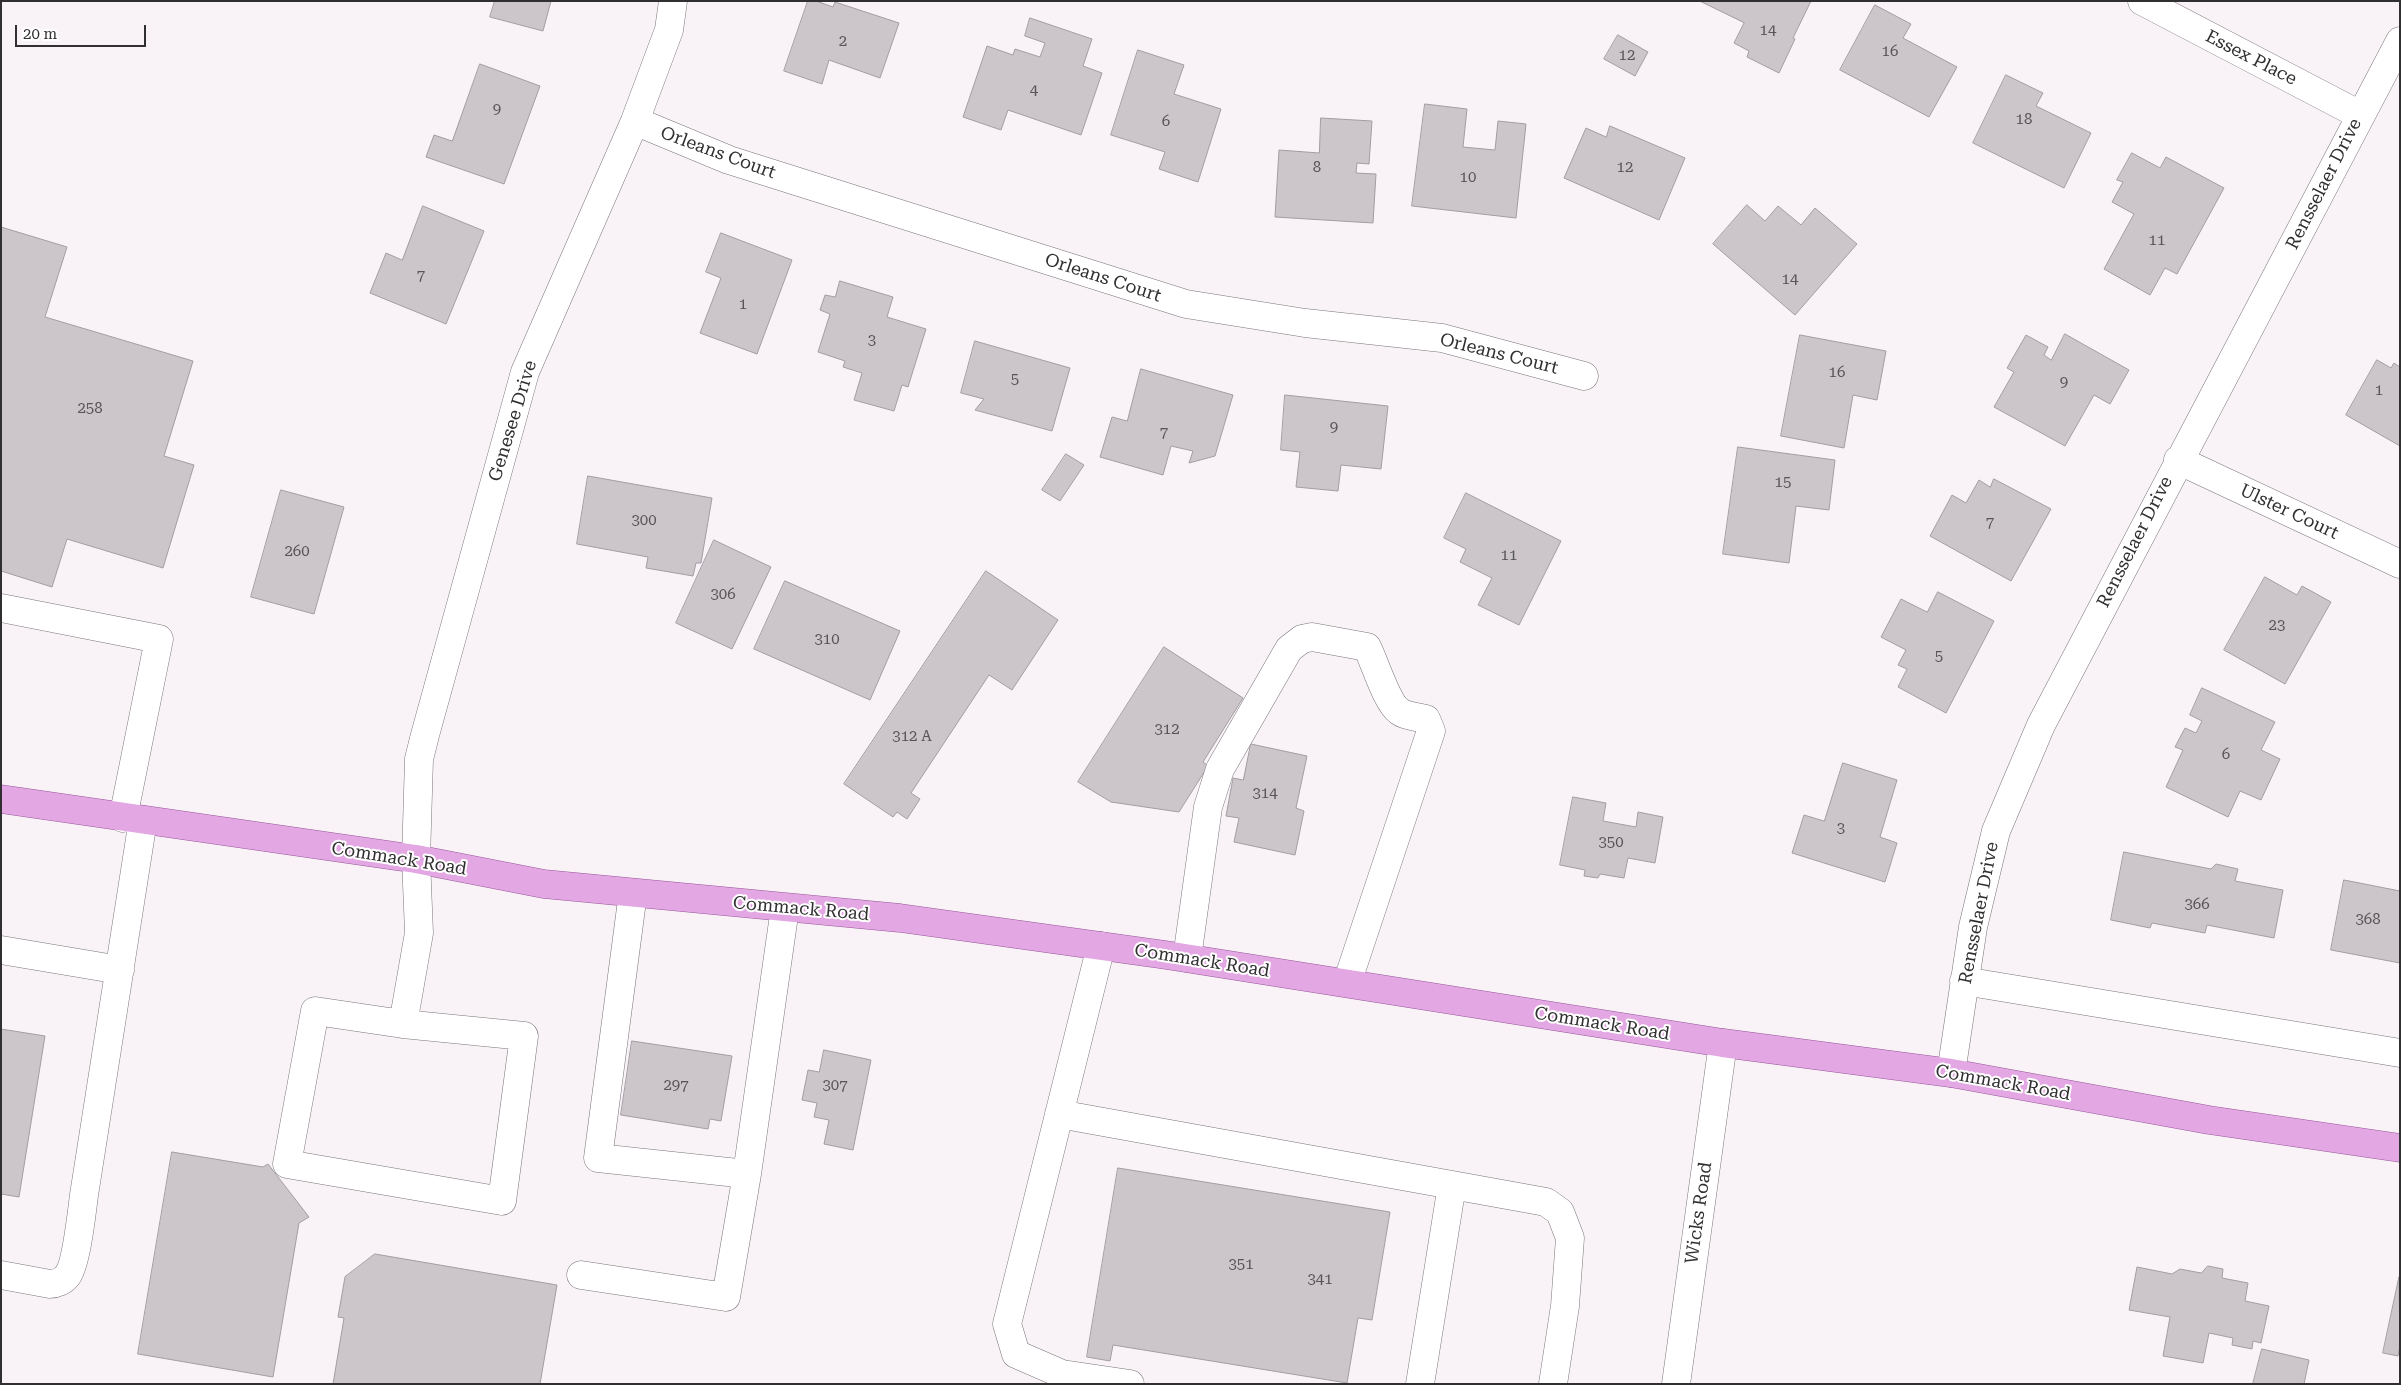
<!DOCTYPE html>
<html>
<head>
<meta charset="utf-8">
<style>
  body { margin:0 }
  #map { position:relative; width:2401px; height:1385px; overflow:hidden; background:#f9f3f8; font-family:"Roboto Serif",serif }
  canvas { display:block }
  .frame { position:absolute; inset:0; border:2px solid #312f31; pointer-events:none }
  .scale { position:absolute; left:15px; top:25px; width:131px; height:22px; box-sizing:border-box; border:2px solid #312f31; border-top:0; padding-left:6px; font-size:15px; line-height:18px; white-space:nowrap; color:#312f31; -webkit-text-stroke:4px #fff; paint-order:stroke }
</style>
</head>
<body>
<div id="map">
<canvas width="2401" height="1385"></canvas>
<div class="frame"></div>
<div class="scale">20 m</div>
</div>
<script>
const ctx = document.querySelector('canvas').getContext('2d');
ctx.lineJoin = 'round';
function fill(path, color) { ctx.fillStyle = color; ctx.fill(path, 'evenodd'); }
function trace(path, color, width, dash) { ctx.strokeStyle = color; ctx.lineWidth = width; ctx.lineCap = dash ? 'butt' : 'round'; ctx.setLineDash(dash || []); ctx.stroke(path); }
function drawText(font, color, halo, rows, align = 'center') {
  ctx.font = font + ' "Roboto Serif",serif'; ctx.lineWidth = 4; ctx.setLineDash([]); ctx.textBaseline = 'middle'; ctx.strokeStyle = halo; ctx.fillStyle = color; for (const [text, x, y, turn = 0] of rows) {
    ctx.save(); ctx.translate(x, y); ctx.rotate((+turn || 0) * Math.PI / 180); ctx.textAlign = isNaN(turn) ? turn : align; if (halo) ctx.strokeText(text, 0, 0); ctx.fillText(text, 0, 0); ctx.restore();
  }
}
const building = new Path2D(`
  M495,1H551L543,31L490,17Z
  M808,1H816L833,7L835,2L899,23L880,78L829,60L822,84L784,71Z
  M1700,1H1811L1793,38L1795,39L1779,73L1747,57L1749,51L1734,43L1744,23Z
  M1875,5L1911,24L1903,38L1957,67L1929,117L1840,70Z
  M1030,18L1092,39L1083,66L1102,73L1081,135L1008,110L1001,130L963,117L987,46L1013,55L1015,49L1040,57L1045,43L1025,36Z
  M1618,35L1648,52L1635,76L1604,59Z
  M1138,50L1184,65L1174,94L1221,109L1198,182L1159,169L1165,152L1111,135Z
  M480,64L540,86L504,184L426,157L434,135L452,141Z
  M2006,75L2043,93L2036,106L2091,133L2064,188L1973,143Z
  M1425,104L1467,109L1463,147L1495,150L1498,121L1526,124L1516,218L1412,206Z
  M1321,118L1372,121L1369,164L1357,163L1356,173L1376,174L1373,223L1275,217L1279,150L1319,153Z
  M1610,126L1685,158L1659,220L1564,178L1586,128L1606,137Z
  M2132,153L2160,168L2166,157L2224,188L2177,274L2165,268L2150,295L2104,269L2134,214L2112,202L2123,182L2117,180Z
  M1747,205L1765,221L1778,206L1801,225L1815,208L1857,244L1795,315L1713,244Z
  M423,206L484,231L446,324L370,293L386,253L402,260Z
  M1,227L67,247L45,317L193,361L164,456L194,465L163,568L67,539L52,587L1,571Z
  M721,233L792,260L757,354L700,333L721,278L706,272Z
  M840,281L893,297L887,317L926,329L908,387L902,385L894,411L854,400L862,373L843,367L845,361L818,352L830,314L820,310L825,295L835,297Z
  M2065,334L2129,370L2110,404L2094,395L2065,446L1994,407L2014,372L2007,368L2026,335L2048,347L2044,355L2051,360Z
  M1800,335L1886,351L1877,400L1853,395L1844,448L1781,436Z
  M975,341L1070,368L1052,431L975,410L984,399L961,393Z
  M2377,360L2391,368L2394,363L2400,367V446L2346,415Z
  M1141,369L1233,395L1215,456L1189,463L1193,451L1171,446L1163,475L1100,457L1112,417L1127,421Z
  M1285,395L1388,406L1381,469L1341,465L1338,491L1296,487L1300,452L1281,450Z
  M1738,447L1835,460L1829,510L1796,506L1789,563L1723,554Z
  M1066,454L1084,465L1060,501L1042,490Z
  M588,476L712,498L701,563H696L693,576L646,568L648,557L577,544Z
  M1994,479L2051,509L2011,581L1930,536L1952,495L1966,503L1979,480L1990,487Z
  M281,490L344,507L314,614L251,597Z
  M1466,493L1561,541L1519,625L1478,605L1492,578L1460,562L1466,549L1444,538Z
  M714,540L771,567L732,649L676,623Z
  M986,571L1058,620L1012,690L989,675L911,793L920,799L907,819L897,812L893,817L844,784Z
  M2265,577L2297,595L2302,586L2331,602L2285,684L2224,650Z
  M785,581L900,631L870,700L754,649Z
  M1938,592L1994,621L1946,713L1898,687L1907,669L1898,665L1906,650L1881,637L1901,599L1927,612Z
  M1164,647L1243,698L1203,762L1208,766L1179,812L1111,802L1078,782Z
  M2202,688L2275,722L2261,750L2280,759L2261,800L2240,791L2228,817L2166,787L2183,750L2175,747L2185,728L2196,733L2202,721L2190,715Z
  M1251,744L1307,756L1296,808L1304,811L1295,855L1234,842L1239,818L1226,816L1233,778L1243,780Z
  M1843,763L1897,780L1880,837L1897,843L1885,882L1792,853L1804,815L1824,821Z
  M1573,797L1606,803L1603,821L1636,827L1638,812L1663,817L1655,863L1628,858L1624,878L1600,874L1598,878L1584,876L1585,870L1560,865Z
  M2124,852L2211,869L2216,864L2238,869L2235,881L2283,890L2274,938L2207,925L2205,933L2152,923L2150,928L2111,920Z
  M2344,880L2400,891V963L2331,950Z
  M1,1029L45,1036L19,1197L1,1194Z
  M632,1041L732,1056L721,1121L710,1119L708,1129L621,1115Z
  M824,1050L871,1060L853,1150L824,1144L829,1120L814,1117L817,1103L802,1100L808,1070L819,1072Z
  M172,1152L263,1167L268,1164L309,1217L299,1223L273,1377L138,1354Z
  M1118,1168L1390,1212L1372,1320L1358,1318L1347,1383L1113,1345L1110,1361L1087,1357Z
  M375,1254L557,1285L540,1384H333L344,1318L338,1317L345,1277Z
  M2208,1266L2223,1269L2222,1278L2248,1283L2245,1301L2269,1306L2261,1343L2253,1341L2252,1349L2232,1345L2233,1338L2209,1333L2203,1363L2163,1356L2170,1317L2129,1310L2137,1267L2172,1274L2180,1269L2201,1273Z
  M2399,1277L2400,1346L2398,1356L2383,1353Z
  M2262,1349L2309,1360L2304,1384H2253Z`);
fill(building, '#ccc6cb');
trace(building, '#a29da2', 1);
const minor = new Path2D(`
  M2142,1L2360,115
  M635,121L729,160L1186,304L1305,323L1442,338L1584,376
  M2178,460L2400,564
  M1,608L159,639L123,818
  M633,893L598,1158L747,1174L785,908
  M1101,946L1007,1324L1016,1354L1062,1374L1130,1384
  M1,950L120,970
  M1187,958L1208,807L1220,769L1289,649L1302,639L1312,637L1367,647C1375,663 1387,703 1399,711C1405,716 1418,717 1426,719L1431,731L1347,983
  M1964,981L2400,1053
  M403,1024L524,1036L502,1201L287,1164L315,1011L403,1024L419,933L416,859L419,759L425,735L525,372L635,121L669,30L673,1
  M1951,1073L1973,927L1996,831L2041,725L2400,41
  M1059,1114L1546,1202L1560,1212L1570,1238L1565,1306L1553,1384
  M1,1275L50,1284C56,1284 63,1281 67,1276C76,1266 82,1211 84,1195L143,820
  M581,1275L726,1297L747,1174
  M1420,1384L1452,1185
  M1676,1384L1723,1043`);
const major = new Path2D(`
  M1,799L416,859L544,884L900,918L1166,955L1723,1043L1951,1073L2209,1120L2400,1148`);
trace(minor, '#7a757a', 29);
trace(major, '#985799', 29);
trace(minor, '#fff', 28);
trace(major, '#e3a7e3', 28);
drawText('15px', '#585558', null, [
  ["14",1768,31],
  ["2",843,42],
  ["16",1890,52],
  ["12",1627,56],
  ["4",1034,91],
  ["9",497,110],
  ["18",2024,120],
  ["6",1166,122],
  ["8",1317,168],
  ["12",1625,168],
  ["10",1468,178],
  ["11",2157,241],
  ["7",421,276],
  ["14",1790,280],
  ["1",743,305],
  ["3",872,341],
  ["16",1837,373],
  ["5",1015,380],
  ["9",2064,383],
  ["1",2379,391],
  ["258",90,409],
  ["9",1334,428],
  ["7",1164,433],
  ["15",1783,483],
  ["300",644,521],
  ["7",1990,523],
  ["260",297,552],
  ["11",1509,556],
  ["306",723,595],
  ["23",2277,626],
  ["310",827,640],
  ["5",1939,657],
  ["312",1167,730],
  ["312 A",912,737],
  ["6",2226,755],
  ["314",1265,794],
  ["3",1841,829],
  ["350",1611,843],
  ["366",2197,905],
  ["368",2368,920],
  ["297",676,1086],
  ["307",835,1086],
  ["351",1241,1265],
  ["341",1320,1280]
]);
drawText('18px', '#312f31', '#fff', [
  ["Essex Place",2251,58,27],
  ["Orleans Court",718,153,20],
  ["Rensselaer Drive",2324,184,-63],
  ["Orleans Court",1103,278,18],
  ["Orleans Court",1499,354,14],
  ["Genesee Drive",513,421,-73],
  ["Ulster Court",2289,512,25],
  ["Rensselaer Drive",2135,542,-63],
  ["Commack Road",399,859,9],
  ["Commack Road",801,909,5],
  ["Rensselaer Drive",1979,913,-79],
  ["Commack Road",1202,961,9],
  ["Commack Road",1602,1024,9],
  ["Commack Road",2003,1083,10],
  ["Wicks Road",1699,1213,-82]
]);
</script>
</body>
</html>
